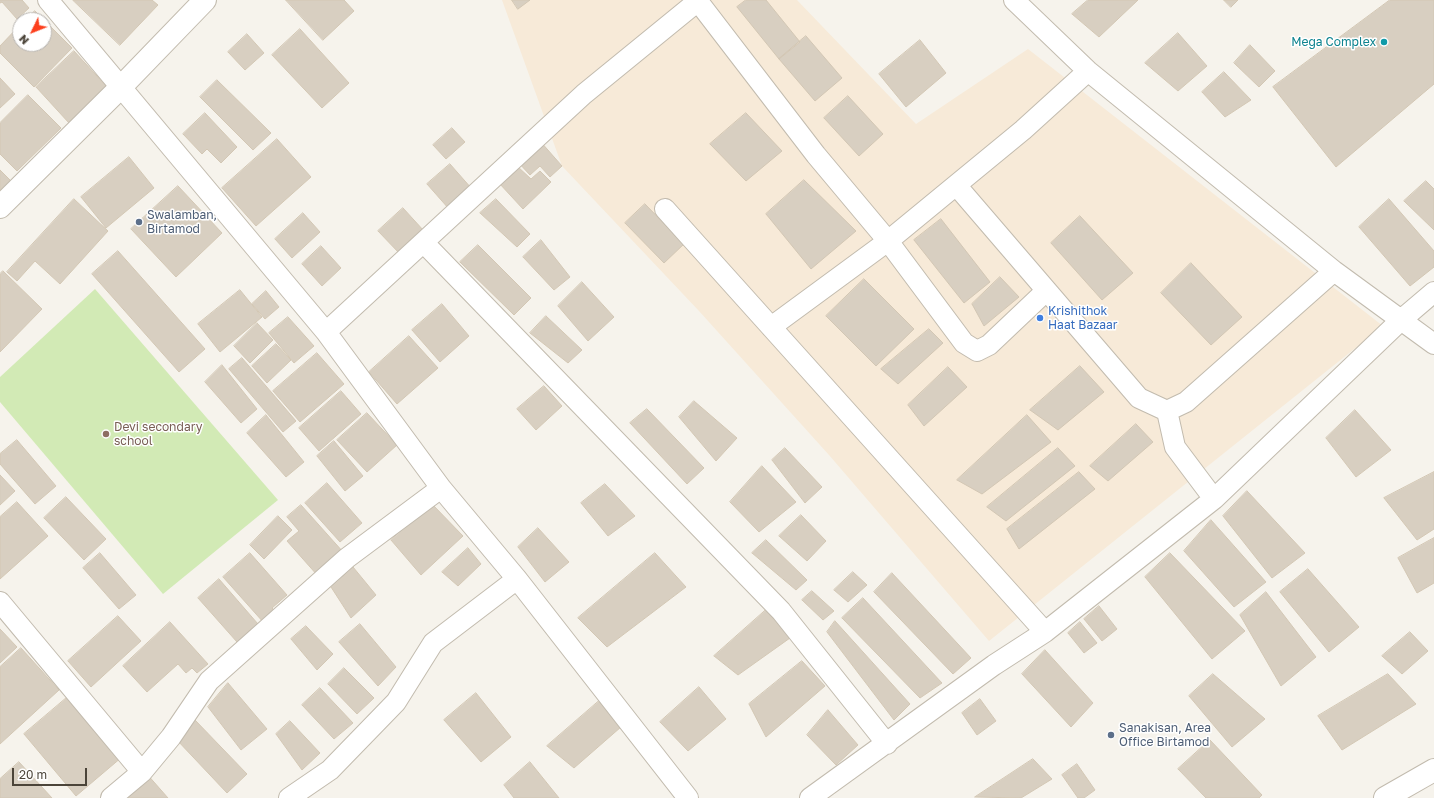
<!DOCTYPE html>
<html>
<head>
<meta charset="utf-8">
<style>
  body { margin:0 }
  #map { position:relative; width:1434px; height:798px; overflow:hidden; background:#f6f3ec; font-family:"Golos Text",sans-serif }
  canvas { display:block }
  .north { position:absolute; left:12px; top:12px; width:40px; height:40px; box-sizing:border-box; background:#fff; border:1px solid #b7b4b0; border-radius:50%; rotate:227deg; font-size:11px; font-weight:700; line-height:16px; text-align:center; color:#4b4439 }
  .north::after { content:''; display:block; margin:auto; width:14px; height:18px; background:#fc3f1d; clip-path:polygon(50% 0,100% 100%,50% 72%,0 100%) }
  .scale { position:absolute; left:12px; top:768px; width:75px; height:18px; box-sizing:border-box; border:2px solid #4b4439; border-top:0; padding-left:5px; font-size:12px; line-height:14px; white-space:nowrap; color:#4b4439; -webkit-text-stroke:3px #fff; paint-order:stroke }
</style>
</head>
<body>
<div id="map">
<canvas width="1434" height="798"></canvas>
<div class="north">N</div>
<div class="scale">20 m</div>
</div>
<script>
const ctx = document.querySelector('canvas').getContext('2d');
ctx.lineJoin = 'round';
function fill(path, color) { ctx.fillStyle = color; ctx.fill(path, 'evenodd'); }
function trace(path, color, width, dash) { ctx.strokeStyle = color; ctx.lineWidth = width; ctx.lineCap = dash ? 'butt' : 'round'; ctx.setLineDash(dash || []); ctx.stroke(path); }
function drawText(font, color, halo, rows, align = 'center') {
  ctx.font = font + ' "Golos Text",sans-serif'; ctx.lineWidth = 3; ctx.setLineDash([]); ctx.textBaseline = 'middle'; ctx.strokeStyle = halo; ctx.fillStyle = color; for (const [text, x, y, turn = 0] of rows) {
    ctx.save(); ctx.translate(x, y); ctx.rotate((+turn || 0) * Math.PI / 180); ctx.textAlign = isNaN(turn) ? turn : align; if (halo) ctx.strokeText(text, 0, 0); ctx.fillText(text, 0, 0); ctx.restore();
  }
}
fill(new Path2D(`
  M502,0H797L916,124L1028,49L1383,326L989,641L829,455L699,311L562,166Z`), '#f7ead8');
fill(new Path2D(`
  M95,289L278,500L163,594L0,402V377Z`), '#d2eab5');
const building = new Path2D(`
  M0,0H22L29,8L17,19L2,2L0,3Z
  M73,0H152L158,5L120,45Z
  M286,0H344L354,11L323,40Z
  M512,0H530L518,9Z
  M746,0H766L800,42L779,59L737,7Z
  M1088,0H1138L1099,37L1072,14Z
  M1224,0H1238L1231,7Z
  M1390,0H1434V84L1336,167L1273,87Z
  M35,11L72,48L34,87L0,53V46L20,25V44H44V20H25Z
  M300,29L349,83L322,108L272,55Z
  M1178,33L1207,66L1178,91L1145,63Z
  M247,34L264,53L245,70L228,52Z
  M806,36L842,78L815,101L779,59Z
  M920,40L946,73L906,107L879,74Z
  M1250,45L1275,71L1259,87L1234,63Z
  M74,51L107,87L69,123L36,87Z
  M1224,72L1251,100L1225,117L1202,92Z
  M0,78L15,94L0,108Z
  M217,80L271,133L253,150L200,97Z
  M28,95L61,128L17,171L0,154V123Z
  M848,96L883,134L859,156L824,118Z
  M205,113L237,147L221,163L207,149L202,154L183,134Z
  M746,113L782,151L746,181L710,144Z
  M452,128L465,142L446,159L433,145Z
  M277,139L311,177L256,226L222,188Z
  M540,141L562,166L550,177L540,166L530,175L517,161Z
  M129,157L154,188L106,228L81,197Z
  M450,164L472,189L449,209L427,184Z
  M517,166L531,179L540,171L551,182L523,209L499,183Z
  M0,170L12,182L0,194Z
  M804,180L856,231L811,269L766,214Z
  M1426,181L1434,189V230L1404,201Z
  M178,186L222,233L176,277L131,229Z
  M74,199L108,231L60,284L35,261L17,281L7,272Z
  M496,199L530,234L517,247L480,213Z
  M1389,199L1434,251V267L1410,286L1359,227Z
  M645,204L684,244L664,263L625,223Z
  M403,208L424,231L400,254L378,231Z
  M303,213L320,232L292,258L275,239Z
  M1080,216L1133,273L1102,300L1051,243Z
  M941,219L990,282L964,303L914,240Z
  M541,240L570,277L554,290L523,257Z
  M478,245L531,298L514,315L460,262Z
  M321,246L341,268L322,286L302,264Z
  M118,251L205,349L179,372L92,274Z
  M1191,263L1242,317L1211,345L1161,293Z
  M3,271L42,309L0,352V274Z
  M1000,277L1019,297L984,326L972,304Z
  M864,279L914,329L876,366L826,316Z
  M582,282L614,317L588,341L558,306Z
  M240,290L262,317L220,352L198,324Z
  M266,291L279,307L265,319L252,304Z
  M442,304L469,336L440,362L412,330Z
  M546,316L582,350L568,363L530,333Z
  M288,317L314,346L294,363L269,333Z
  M257,323L273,340L250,363L234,346Z
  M929,329L943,343L898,384L881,369Z
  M409,336L438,368L397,404L369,372Z
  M276,344L291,360L267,383L252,366Z
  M317,353L344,384L300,422L273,391Z
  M242,358L296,421L283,432L229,369Z
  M222,365L257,409L241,423L205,382Z
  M1080,366L1104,392L1058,430L1030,410Z
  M948,367L967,387L924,426L908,405Z
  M544,386L562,406L536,430L517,409Z
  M341,391L361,414L319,451L299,428Z
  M694,401L737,438L716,461L679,417Z
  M647,409L704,468L687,484L630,423Z
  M1355,410L1391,450L1356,477L1326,438Z
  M367,413L397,445L367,472L337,440Z
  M266,415L304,462L286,477L247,433Z
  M1027,415L1051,442L982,494L957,480Z
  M1136,424L1153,442L1108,481L1090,466Z
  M17,440L56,486L35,504L0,464V454Z
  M334,441L363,476L345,491L317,456Z
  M785,448L822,487L805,503L772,460Z
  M1058,448L1075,466L1006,521L987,507Z
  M762,466L796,502L759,532L730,502Z
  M1079,472L1095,489L1019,549L1007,529Z
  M1434,472V529L1417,540L1384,498Z
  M0,475L15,491L0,505Z
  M327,483L362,523L340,542L305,503Z
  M605,484L635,516L608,536L581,503Z
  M1247,491L1305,553L1272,578L1223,516Z
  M66,497L106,539L84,560L44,518Z
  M17,502L48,536L0,579V517Z
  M432,504L463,536L421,575L391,540Z
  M301,505L344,553L318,576L287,541L299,531L287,517Z
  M801,515L826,541L807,561L779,536Z
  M278,516L292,530L264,559L250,545Z
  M1211,520L1266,582L1234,607L1184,551Z
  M538,528L569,562L545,582L518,547Z
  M1434,538V583L1417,593L1398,558Z
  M766,540L807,580L796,590L752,553Z
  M468,548L481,564L458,586L442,572Z
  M100,553L136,595L119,609L83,568Z
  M250,553L287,595L272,608L276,612L264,623L223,577Z
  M655,553L686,587L607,647L578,618Z
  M1170,553L1245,631L1212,659L1145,577Z
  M353,567L376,595L351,618L331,587Z
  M1308,569L1359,627L1329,652L1280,592Z
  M853,572L867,585L848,602L834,590Z
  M892,573L971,658L953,674L874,592Z
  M219,579L258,624L237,642L198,598Z
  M812,591L834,611L823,620L802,600Z
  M1266,592L1316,657L1281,686L1240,615Z
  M863,598L942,683L920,698L842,618Z
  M1099,606L1117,629L1102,641L1084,619Z
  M767,609L790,638L738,675L714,656Z
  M118,616L141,641L91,687L68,661Z
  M835,621L910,704L894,720L827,632Z
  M170,622L208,664L197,673L192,668L186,673L178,664L147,692L123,666Z
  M1080,622L1097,643L1084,653L1068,633Z
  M360,624L396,667L378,686L339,642Z
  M306,626L333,654L317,670L291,639Z
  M0,629L17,647L0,663Z
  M1410,632L1428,651L1402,674L1382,656Z
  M21,648L59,690L0,744V667Z
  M1045,650L1093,703L1071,727L1022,674Z
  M802,661L825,686L766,737L749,704Z
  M344,668L374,698L357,714L328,684Z
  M1213,674L1265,719L1232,747L1189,696Z
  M1388,674L1416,704L1342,750L1318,716Z
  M228,683L267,729L241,750L208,707Z
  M699,687L726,719L688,751L660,722Z
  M320,688L353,723L334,739L302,705Z
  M476,693L511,737L481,762L444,720Z
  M70,695L122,757L76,796L24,734Z
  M980,699L996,721L977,735L962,713Z
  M599,701L621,727L574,768L547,746Z
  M828,710L858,745L836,765L807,735Z
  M195,720L247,774L227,793L176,739Z
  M290,721L320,753L302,770L276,734Z
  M1210,740L1262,795L1259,798H1206L1178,769Z
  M1033,759L1052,779L1021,798L975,797Z
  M19,762L52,798H0V779Z
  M530,762L559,798H514L504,785Z
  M1077,764L1095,790L1084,798H1078L1062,775Z
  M146,773L168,798H118Z`);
fill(building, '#d8cfc1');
trace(building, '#d3c7b4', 1);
const minor = new Path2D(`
  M48,0L326,332L441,488L517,579L688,798
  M697,0L816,155L888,241L964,343L977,351L989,345L1046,291
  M956,185L1139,398L1167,411L1186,402L1334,271
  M665,209L1045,632
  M424,243L781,611L887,744
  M1434,292L1401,320L1434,344
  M771,327L888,241L1023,130L1088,71
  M326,332L584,94L698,1
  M1167,411L1175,447L1214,499
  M0,602L142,772
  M111,798L142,772L171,737L209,681L347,558L441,488
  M289,798L330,770L396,702L433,643L517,579
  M810,798L994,665L1045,632L1214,499L1401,320L1334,271L1088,71L1014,0`);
const tertiary = new Path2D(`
  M0,207L120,88L205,0
  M1385,798L1434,770`);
trace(minor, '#c2bbae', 22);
trace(tertiary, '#c2bbae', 24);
trace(minor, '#fff', 20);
trace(tertiary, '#fff', 22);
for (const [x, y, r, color] of [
  [1384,42,4,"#0f9aa8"],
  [139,222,4,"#5c6f8a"],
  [1040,318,4,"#3f7fe0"],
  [106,434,4,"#8d6e63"],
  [1111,735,4,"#5c6f8a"]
]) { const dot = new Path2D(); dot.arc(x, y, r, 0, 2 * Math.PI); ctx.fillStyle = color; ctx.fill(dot); trace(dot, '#fff', 1.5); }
drawText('12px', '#0d838f', '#fff', [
  ["Mega Complex",1376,42]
], 'right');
drawText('12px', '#4e5e75', '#fff', [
  ["Swalamban,",147,215],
  ["Birtamod",147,229],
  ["Sanakisan, Area",1119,728],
  ["Office Birtamod",1119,742]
], 'left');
drawText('12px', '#366cbe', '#fff', [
  ["Krishithok",1048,311],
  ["Haat Bazaar",1048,325]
], 'left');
drawText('12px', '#785e54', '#fff', [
  ["Devi secondary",114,427],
  ["school",114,441]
], 'left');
</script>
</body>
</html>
